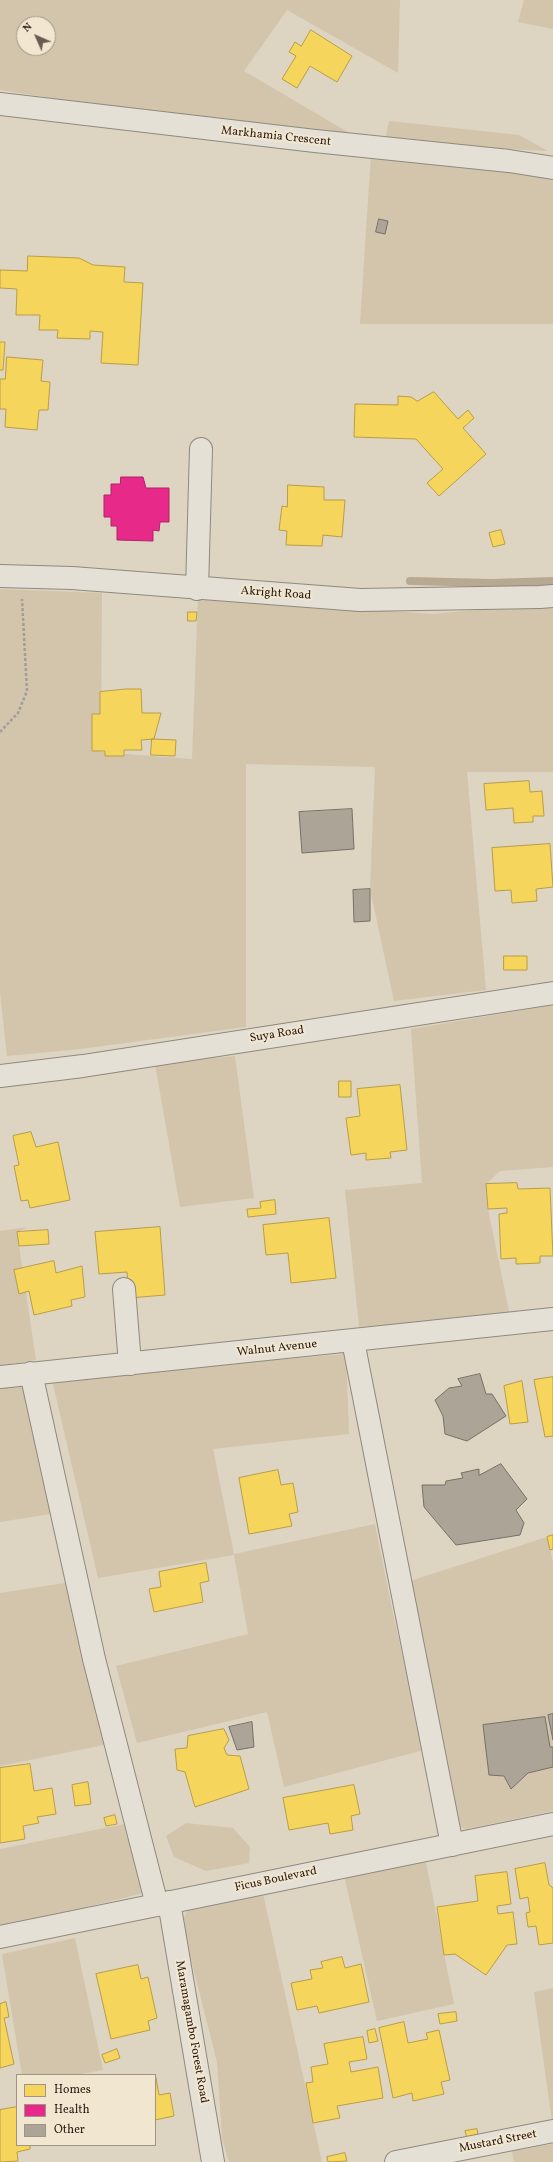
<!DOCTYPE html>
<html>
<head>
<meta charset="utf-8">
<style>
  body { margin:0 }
  #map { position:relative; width:553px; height:2162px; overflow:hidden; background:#ddd4c1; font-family:Vollkorn,serif }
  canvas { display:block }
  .legend { position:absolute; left:16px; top:2074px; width:140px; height:72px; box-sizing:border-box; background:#f1e6cf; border:1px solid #a29484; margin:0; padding:5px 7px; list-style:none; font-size:12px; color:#2b1a14 }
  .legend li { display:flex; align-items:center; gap:8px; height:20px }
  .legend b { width:20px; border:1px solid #a29484 }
  .north { position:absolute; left:16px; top:16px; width:40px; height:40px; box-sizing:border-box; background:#f1e6cf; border:1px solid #a29484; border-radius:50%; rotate:315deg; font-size:11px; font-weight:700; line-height:16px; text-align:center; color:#2b1a14 }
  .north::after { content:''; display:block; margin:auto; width:14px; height:18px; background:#695b51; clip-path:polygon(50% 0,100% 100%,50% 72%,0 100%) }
</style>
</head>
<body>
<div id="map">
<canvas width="553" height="2162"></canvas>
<ul class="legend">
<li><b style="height:11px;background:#f6d55c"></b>Homes</li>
<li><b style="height:11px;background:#e7298a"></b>Health</li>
<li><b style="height:11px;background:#aba497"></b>Other</li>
</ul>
<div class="north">N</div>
</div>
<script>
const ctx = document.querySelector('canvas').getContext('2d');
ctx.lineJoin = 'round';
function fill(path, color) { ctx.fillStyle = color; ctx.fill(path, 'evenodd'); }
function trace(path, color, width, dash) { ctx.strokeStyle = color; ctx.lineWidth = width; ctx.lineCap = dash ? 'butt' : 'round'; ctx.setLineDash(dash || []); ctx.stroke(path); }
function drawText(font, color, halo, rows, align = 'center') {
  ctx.font = font + ' Vollkorn,serif'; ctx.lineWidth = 4; ctx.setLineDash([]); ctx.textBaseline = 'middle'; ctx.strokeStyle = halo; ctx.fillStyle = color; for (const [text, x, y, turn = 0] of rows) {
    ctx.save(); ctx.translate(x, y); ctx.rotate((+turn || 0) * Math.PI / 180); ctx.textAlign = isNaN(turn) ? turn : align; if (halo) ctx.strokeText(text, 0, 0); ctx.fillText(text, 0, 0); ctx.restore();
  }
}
fill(new Path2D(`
  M0,0H400L398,73L287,10L244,71L358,138L164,115L0,90ZM24,24H48V48H24Z
  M524,0H553V29L518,22Z
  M389,121L519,135L548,151L461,147L385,140Z
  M371,154L553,167V324H360Z
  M0,589L102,593L101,752L192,759L198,597L432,614L553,603V772H467L486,990L394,1001L370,889L375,767L246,764V1027L80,1049L7,1056L0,993Z
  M553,1005V1167L500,1171L486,1184L488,1209L510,1316L359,1327L345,1190L422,1183L411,1029Z
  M235,1056L254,1198L180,1207L155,1064Z
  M28,1227L17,1232L36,1360L0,1366V1231Z
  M346,1354L349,1434L213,1449L234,1554L375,1524L392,1609L424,1750L284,1787L267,1712L137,1743L116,1666L248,1634L234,1555L98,1578L53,1384L62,1377Z
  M28,1380L57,1513L0,1522V1384Z
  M547,1537L553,1562V1811L466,1829L454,1825L410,1581Z
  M71,1582L109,1744L0,1766V1593Z
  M130,1823L144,1888L140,1894L0,1928V1849Z
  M186,1823L233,1828L250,1847L249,1863L206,1871L174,1857L166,1836Z
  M425,1857L454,2004L377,2021L344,1875Z
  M262,1889L322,2162H229L222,2138L217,2062L182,1924L189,1905Z
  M75,1938L103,2070L76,2075H22L2,1954Z
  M553,1988V2122H552L534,1992Z
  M553,2144V2162H514L512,2151Z`), '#d2c5ac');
const homes = new Path2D(`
  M311,30L352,56L337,82L310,66L297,88L282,79L296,56L289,52L295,42L301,46Z
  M28,256L79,258L93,265L125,267L124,282L143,283L138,365L101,363L103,332L90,331V339L57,338L58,330H39L40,315H16L17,289L0,288V270L27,271Z
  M0,342H5L3,370H0Z
  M7,357L43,360L41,381L50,382L48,410H39L37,430L5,427L6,409H0V379H5Z
  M434,392L458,419L468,410L474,418L463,428L486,454L439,496L427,483L443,469L416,439L354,437L355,404L398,405V396L411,397L417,401Z
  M288,485L324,487V500H345L342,537L323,535L322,546L286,545L287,531L279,530L282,506L287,507Z
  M501,530L505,544L493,547L489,533Z
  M188,612H197L196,621H188Z
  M126,689H141L142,713H161L154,739L141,740L142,750H124V756H105V751H92V714H100V692Z
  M152,739L176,740L175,756L151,755Z
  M529,781L530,792L542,791L544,816H533V822L514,823L513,808L486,810L484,784Z
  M550,844L553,887L536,889L537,901L512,903L511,890L495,891L492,848Z
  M504,956H527V970H504Z
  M339,1081H351V1097H339Z
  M400,1085L407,1150L390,1152L391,1158L366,1160V1153L351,1155L346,1118L360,1116L357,1089Z
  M31,1132L36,1147L58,1142L70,1200L30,1208L28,1200L21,1201L14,1166L19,1165L13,1136Z
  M517,1183L518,1189L550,1188L553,1256H540V1263L516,1264V1258L501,1259L499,1214L507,1213V1208L488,1209L486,1184Z
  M275,1200L276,1214L248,1217L247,1209L261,1208L260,1202Z
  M329,1218L336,1278L291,1283L288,1253L266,1255L263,1225Z
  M160,1227L165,1295L129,1298L127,1272L99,1274L95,1232Z
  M48,1230L49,1244L19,1246L17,1232Z
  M54,1261L56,1273L82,1266L85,1297L71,1300L72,1306L34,1315L29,1291L19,1294L14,1270Z
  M553,1377V1436L545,1437L534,1380Z
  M522,1381L528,1422L510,1424L504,1386Z
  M278,1470L281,1485L293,1483L298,1512L289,1514L292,1526L249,1534L239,1478Z
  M553,1535V1549L550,1550L547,1537Z
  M206,1563L209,1581L200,1583L203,1602L154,1612L149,1589L161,1587L159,1572Z
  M224,1729L229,1740L224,1748L227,1755L240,1756L249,1789L195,1807L185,1772L177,1770L175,1749L187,1748L188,1736Z
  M30,1764L34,1791L52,1788L56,1814L37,1817L39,1823L23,1826L25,1839L0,1843V1768Z
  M88,1782L91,1804L75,1806L72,1785Z
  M354,1785L360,1814L351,1816L353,1830L330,1834L328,1823L289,1830L283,1798Z
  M115,1815L117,1824L106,1826L104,1818Z
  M545,1863L549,1885L553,1888V1943L539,1945L536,1926L528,1927L526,1913L530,1912L528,1897L520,1899L515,1869Z
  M507,1872L511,1904L497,1906L498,1914L513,1912L517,1944L507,1945L486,1975L455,1954L444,1955L437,1907L478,1901L475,1876Z
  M342,1957L345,1968L361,1964L369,2002L319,2013L317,2006L297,2010L291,1983L312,1979L310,1970L323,1968L321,1962Z
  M138,1965L141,1979L148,1977L157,2018L148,2021L150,2030L111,2039L96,1974Z
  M6,2002L9,2017L4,2018L14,2064L0,2068V2004Z
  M456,2012L457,2021L440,2024L438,2014Z
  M404,2022L408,2043L428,2039L426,2033L439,2030L450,2080L441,2082L444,2094L413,2101L412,2093L393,2098L379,2028Z
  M375,2029L378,2041L369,2043L367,2031Z
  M363,2037L367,2059L349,2062L351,2072L378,2067L383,2098L337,2106L340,2118L313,2123L306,2083L313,2082L311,2067L328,2064L324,2044Z
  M117,2049L120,2058L105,2063L102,2055Z
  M156,2078L159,2095L170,2093L174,2116L155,2120Z
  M17,2107V2145H30V2149L17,2152L18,2161L0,2162V2110Z
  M477,2129L478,2136L467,2138L465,2131Z
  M345,2153L347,2161L328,2162L327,2157Z`);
fill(homes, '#f6d55c');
trace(homes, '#b99d46', 1);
const health = new Path2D(`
  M121,477H143L146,488H169V522H160L159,531L153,530V541L117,540V526H111V517H104V495H111V484H120Z`);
fill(health, '#e7298a');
trace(health, '#af2467', 1);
trace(new Path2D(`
  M410,581L491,583L553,581`), '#b8aa92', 8);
const building = new Path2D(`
  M379,219L388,221L385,234L376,232Z
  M352,809L354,849L302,853L299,812Z
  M370,889V921L354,922L353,890Z
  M480,1374L486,1394H492L506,1416L467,1441L445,1434L443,1416L435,1400L449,1388L462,1386L458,1379Z
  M501,1464L527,1499L516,1510L524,1523L520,1535L456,1545L424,1507L422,1485H445L446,1481L463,1478L461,1473L479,1469V1475Z
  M553,1714V1740L548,1715Z
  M545,1717L550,1747H553V1767L528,1773L511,1789L504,1776L489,1775L483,1725Z
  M252,1722L254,1747L237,1750L229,1727Z`);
fill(building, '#aba497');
trace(building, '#777066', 1);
const minor = new Path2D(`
  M0,104L315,141L509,161L553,168
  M0,576L72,578L360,600L540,597L553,596
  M197,589L201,449
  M0,1076L83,1066L553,993
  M124,1289L130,1364
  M353,1341L452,1845
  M31,1373L94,1659L157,1905
  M0,1377L553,1319
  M169,1902L213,2162
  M0,1937L553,1824
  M396,2162L553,2131`);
trace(minor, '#8f897d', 24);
trace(new Path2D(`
  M0,732L18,713L27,691L22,599`), '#a29d96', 2.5, [3, 2]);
trace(minor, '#e5e0d6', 22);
drawText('12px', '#2b1a14', '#f1e6cf', [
  ["Markhamia Crescent",276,137,6],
  ["Akright Road",276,594,4],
  ["Suya Road",277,1035,-9],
  ["Walnut Avenue",277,1349,-6],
  ["Ficus Boulevard",276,1880,-12],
  ["Maramagambo Forest Road",191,2032,80],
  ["Mustard Street",498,2142,-11]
]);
</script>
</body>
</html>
